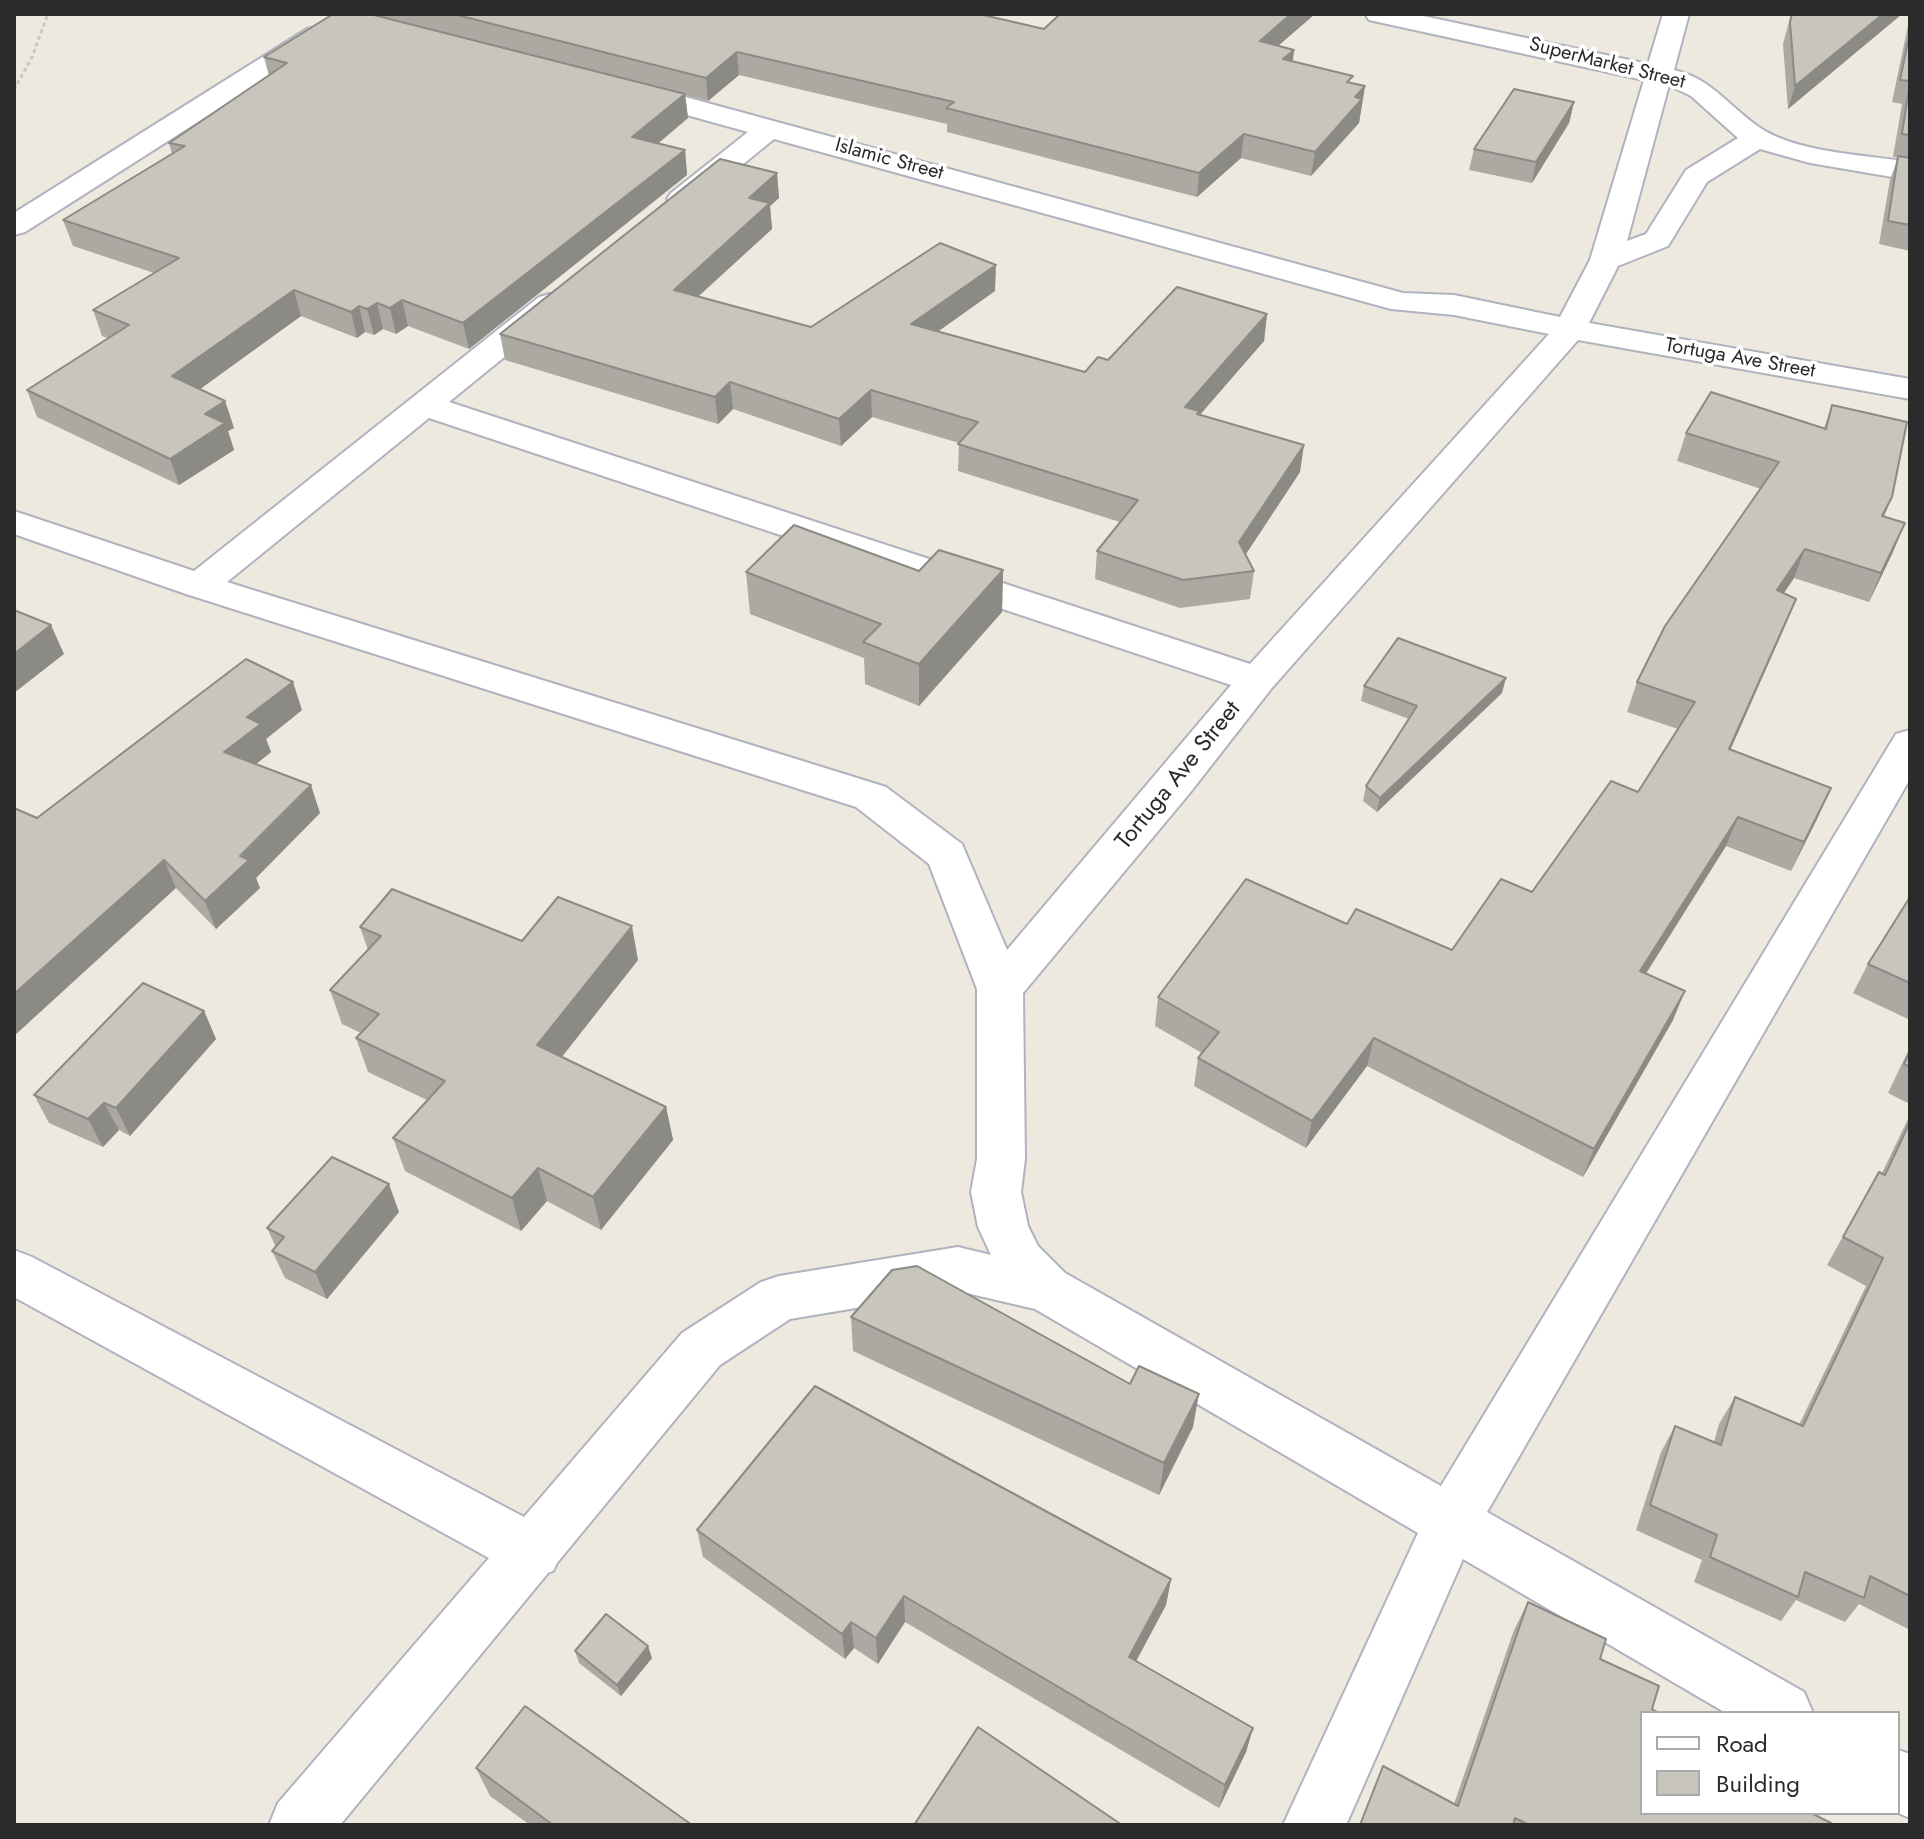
<!DOCTYPE html>
<html>
<head>
<meta charset="utf-8">
<style>
  body { margin:0 }
  #map { position:relative; width:1924px; height:1839px; overflow:hidden; background:#ede9de; font-family:Jost,sans-serif }
  canvas { display:block }
  .frame { position:absolute; inset:0; border:16px solid #2b2b2b; pointer-events:none }
  .legend { position:absolute; left:1640px; top:1711px; width:260px; height:104px; box-sizing:border-box; background:#fff; border:2px solid #aaa; margin:0; padding:10px 14px; list-style:none; font-size:24px; color:#2b2b2b }
  .legend li { display:flex; align-items:center; gap:16px; height:40px }
  .legend b { width:40px; border:2px solid #aaa }
</style>
</head>
<body>
<div id="map">
<canvas width="1924" height="1839"></canvas>
<div class="frame"></div>
<ul class="legend">
<li><b style="height:10px;background:#fff"></b>Road</li>
<li><b style="height:22px;background:#c8c5bd"></b>Building</li>
</ul>
</div>
<script>
const ctx = document.querySelector('canvas').getContext('2d');
ctx.lineJoin = 'round';
function trace(path, color, width, dash) { ctx.strokeStyle = color; ctx.lineWidth = width; ctx.lineCap = dash ? 'butt' : 'round'; ctx.setLineDash(dash || []); ctx.stroke(path); }
function fill(path, color) { ctx.fillStyle = color; ctx.fill(path, 'evenodd'); }
function drawText(font, color, halo, rows, align = 'center') {
  ctx.font = font + ' Jost,sans-serif'; ctx.lineWidth = 7; ctx.setLineDash([]); ctx.textBaseline = 'middle'; ctx.strokeStyle = halo; ctx.fillStyle = color; for (const [text, x, y, turn = 0] of rows) {
    ctx.save(); ctx.translate(x, y); ctx.rotate((+turn || 0) * Math.PI / 180); ctx.textAlign = isNaN(turn) ? turn : align; if (halo) ctx.strokeText(text, 0, 0); ctx.fillText(text, 0, 0); ctx.restore();
  }
}
const minor = new Path2D(`
  M1365,14H1414L1648,64L1663,14H1689L1674,70C1714,79 1732,111 1765,131C1803,153 1867,155 1910,162V180L1810,163L1760,149L1707,182L1668,246L1618,266L1589,323L1910,379V399L1578,340L1271,689L1189,794L1023,993L1025,1159L1021,1192L1028,1226L1038,1246L1065,1273L1441,1486L1896,734L1910,730V779L1487,1512L1804,1692L1813,1713H1726L1463,1559L1346,1825H1283L1418,1533L1035,1309L958,1291L790,1319L720,1365L557,1563L553,1571L548,1573L340,1825H269L278,1803L489,1558L14,1297V1250L32,1257L524,1517L682,1333L761,1282L779,1276L958,1247L991,1255L978,1227L971,1192L977,1159V989L929,864L856,807L186,594L14,534V511L194,571L539,297L550,294L561,297L566,304L561,311L449,402L1250,664L1549,334L1454,315L1391,309L774,139L693,205L682,208L671,205L667,199L671,193L748,132L618,96L614,90L618,84L628,82L638,84L1403,293L1454,295L1560,317L1590,260L1644,80L1378,22L1369,20ZM1669,85L1691,96L1738,138L1686,170L1646,234L1627,241ZM429,418L1231,685L1007,950L962,844L886,787L227,582Z
  M316,27L325,29L329,35L325,41L25,232L14,235V213L307,29Z
  M1898,1750L1910,1754V1818L1898,1813Z`);
trace(minor, '#b1b2bf', 4);
trace(new Path2D(`
  M14,90L32,57L48,14`), '#c8c8c8', 3, [4, 3]);
fill(minor, '#fff');
fill(new Path2D(`
  M373,14H979L1044,29L1060,14H1315L1278,46L1294,50L1293,61L1352,83L1365,86L1359,123L1311,176L1241,158L1197,197L947,132V124L739,75L708,101L685,95L688,118L658,144L685,150L687,175L469,349L408,326L396,334L383,329L374,335L365,332L357,338L301,316L199,389L225,401L234,428L228,431L234,450L179,485L37,417L27,390L108,338L102,336L93,310L154,273L73,246L63,220L172,154L169,143L269,76L264,57Z
  M1791,14H1902L1788,109L1783,44Z
  M1910,16V251L1879,244L1890,180L1898,157H1893L1902,104L1892,102Z
  M1574,102L1569,123L1532,183L1469,170L1474,149Z
  M777,173L779,198L770,206L772,229L698,296L811,327L995,291L938,331L1085,372L1108,360L1267,314L1264,341L1199,415L1300,472L1246,554L1254,571L1250,599L1180,608L1095,579L1097,551L1120,522L958,471L959,443L872,417L841,446L733,409L718,424L505,360L500,334Z
  M1832,405L1892,497L1884,517L1893,552L1869,602L1794,578L1784,593L1796,599L1784,628L1730,750L1818,817L1791,871L1726,846L1646,974L1673,1020L1583,1177L1367,1066L1306,1148L1194,1086L1198,1058L1202,1053L1155,1026L1158,997L1347,924L1452,950L1532,892L1638,792L1678,729L1627,712L1637,682L1761,489L1677,461L1686,433L1824,428Z
  M1003,570L1002,612L919,706L865,684L864,658L750,614L746,572Z
  M1364,686L1502,693L1377,812L1363,801L1366,786L1409,719L1361,701Z
  M302,710L266,739L271,752L256,764L320,813L256,878L260,888L216,929L176,888L37,818Z
  M1910,897V1020L1853,993L1868,964Z
  M360,927L522,941L638,960L562,1057L666,1107L673,1140L601,1230L547,1201L521,1231L405,1171L393,1138L427,1100L368,1072L356,1038L361,1033L342,1024L330,990L368,950Z
  M204,1011L216,1039L130,1136L119,1130L103,1147L49,1123L34,1095Z
  M1910,1047V1104L1888,1093Z
  M1910,1115V1630L1859,1604L1845,1622L1796,1600L1781,1621L1694,1582L1702,1560L1636,1530L1661,1452L1675,1426L1714,1442L1719,1424L1735,1397L1799,1425L1866,1286L1827,1265L1879,1172L1882,1173Z
  M399,1212L327,1299L285,1278L272,1251L276,1247L267,1228Z
  M851,1317L1193,1427L1159,1495L853,1351Z
  M697,1530L1171,1579L1166,1605L1136,1661L1253,1728L1246,1752L1219,1808L905,1622L878,1664L854,1648L845,1659L703,1557Z
  M1528,1602L1600,1659L1652,1709L1642,1813L1831,1825H1359L1383,1766L1454,1804L1514,1630Z
  M575,1651L652,1658L621,1696L579,1663Z
  M476,1768L692,1825H530L490,1796Z`), '#aca9a3');
fill(new Path2D(`
  M1291,14H1315L1257,64L1260,41Z
  M1883,14H1902L1788,109L1795,86Z
  M1294,50L1291,74L1283,59Z
  M737,52L739,75L708,101L706,78Z
  M1365,86L1359,123L1311,176L1315,152L1355,97Z
  M685,94L688,118L635,162L632,137Z
  M1574,102L1569,123L1532,183L1536,162Z
  M1244,134L1241,158L1197,197L1199,173Z
  M685,150L687,175L469,349L463,323Z
  M777,173L779,198L770,206L772,229L677,316L674,290L749,198Z
  M996,265L995,291L912,350L911,324Z
  M294,290L301,316L181,403L172,376Z
  M402,300L408,326L396,334L390,308Z
  M377,303L383,329L374,335L367,309Z
  M359,306L365,332L357,338L351,312Z
  M1267,314L1264,341L1199,416L1185,407Z
  M730,382L733,409L718,424L715,397Z
  M871,390L872,417L841,446L839,419Z
  M225,401L234,428L228,431L234,450L179,485L170,459L205,414Z
  M1304,445L1300,472L1236,569L1239,542Z
  M1905,523L1893,552L1869,602L1881,573Z
  M1805,549L1794,578L1766,619L1777,590Z
  M1003,570L1002,612L919,706V664Z
  M1796,599L1784,628L1718,778L1729,749Z
  M51,625L64,654L14,693V654Z
  M1506,678L1502,693L1377,812L1380,798Z
  M293,682L302,710L266,739L271,752L235,781L224,752L247,717Z
  M311,785L320,813L256,878L260,888L216,929L205,901L240,856Z
  M1831,788L1818,817L1791,871L1804,842Z
  M1738,817L1726,846L1629,1000L1640,971Z
  M164,860L176,888L14,1036V994Z
  M632,926L638,960L545,1078L537,1045Z
  M1685,991L1673,1020L1583,1177L1594,1149Z
  M204,1011L216,1039L130,1136L116,1108Z
  M1374,1038L1367,1066L1306,1148L1312,1121Z
  M104,1103L119,1130L103,1147L88,1119Z
  M666,1107L673,1140L601,1230L593,1197Z
  M538,1168L547,1201L521,1231L512,1198Z
  M389,1184L399,1212L327,1299L315,1272Z
  M1199,1394L1193,1427L1159,1495L1164,1463Z
  M1171,1579L1166,1605L1125,1682L1129,1657Z
  M904,1596L905,1622L878,1664L876,1638Z
  M851,1622L854,1648L845,1659L842,1634Z
  M648,1646L652,1658L621,1696L617,1685Z
  M1253,1728L1246,1752L1219,1808L1225,1785Z`), '#8c8a84');
const building = new Path2D(`
  M333,14H370L685,94L632,137L685,150L463,323L402,300L390,308L377,303L367,309L359,306L351,312L294,290L172,376L225,401L205,414L225,423L170,459L27,390L129,325L93,310L179,258L63,220L185,146L169,143L287,63L264,57Z
  M453,14H979L1044,29L1060,14H1291L1260,41L1294,50L1283,59L1353,76L1347,82L1365,86L1355,97L1362,99L1315,152L1244,134L1199,173L946,108L954,102L737,52L706,78Z
  M1792,14H1883L1795,86L1790,22Z
  M1910,32V135L1902,134L1910,81L1900,80Z
  M1514,89L1574,102L1536,162L1474,149Z
  M1898,156L1910,158V225L1888,221Z
  M720,159L777,173L749,198L770,203L674,290L811,327L940,243L996,265L911,324L1085,372L1098,357L1108,360L1177,287L1267,314L1185,407L1199,411L1197,414L1304,445L1239,542L1254,571L1183,580L1097,551L1138,500L958,444L978,422L871,390L839,419L730,382L715,397L500,334Z
  M1711,392L1826,429L1832,405L1907,422L1892,497L1882,516L1905,523L1881,573L1805,549L1777,590L1796,599L1729,749L1831,788L1804,842L1738,817L1640,971L1685,991L1594,1149L1374,1038L1312,1121L1198,1058L1219,1032L1158,997L1246,879L1347,924L1356,909L1452,950L1501,879L1532,892L1611,781L1638,792L1695,702L1637,682L1665,626L1779,462L1686,433Z
  M794,525L919,571L939,550L1003,570L919,664L863,642L881,624L746,572Z
  M14,610L51,625L14,654Z
  M1398,638L1506,678L1380,798L1366,786L1417,706L1364,686Z
  M246,659L293,682L247,717L261,724L224,752L311,785L240,856L249,860L205,901L164,860L14,994V808L37,818Z
  M392,889L522,941L558,897L632,926L537,1045L666,1107L593,1197L538,1168L512,1198L393,1138L445,1081L356,1038L379,1014L330,990L381,936L360,927Z
  M1910,897V983L1868,964Z
  M143,983L204,1011L116,1108L104,1103L88,1119L34,1095Z
  M1910,1052V1067L1904,1064Z
  M1910,1122V1596L1870,1576L1864,1598L1805,1572L1798,1597L1710,1557L1717,1535L1650,1505L1675,1426L1721,1445L1735,1397L1803,1426L1883,1258L1843,1237L1879,1172L1885,1175Z
  M332,1157L389,1184L315,1272L272,1251L284,1237L267,1228Z
  M917,1266L1130,1384L1139,1366L1199,1394L1164,1463L851,1317L892,1270Z
  M815,1386L1171,1579L1129,1657L1253,1728L1225,1785L904,1596L876,1638L851,1622L842,1634L697,1530Z
  M1528,1602L1606,1639L1600,1659L1659,1686L1652,1709L1659,1713H1642V1813H1811L1831,1823V1825H1529L1515,1818L1513,1825H1360L1383,1766L1458,1806Z
  M606,1614L648,1646L617,1685L575,1651Z
  M525,1706L692,1825H553L476,1768Z
  M978,1727L1122,1825H914Z`);
fill(building, '#c8c5bd');
trace(building, '#8c8a84', 2);
drawText('20px', '#2b2b2b', '#fff', [
  ["SuperMarket Street",1607,64,14],
  ["Islamic Street",889,160,15],
  ["Tortuga Ave Street",1740,359,10]
]);
drawText('24px', '#2b2b2b', '#fff', [
  ["Tortuga Ave Street",1179,776,-51]
]);
</script>
</body>
</html>
